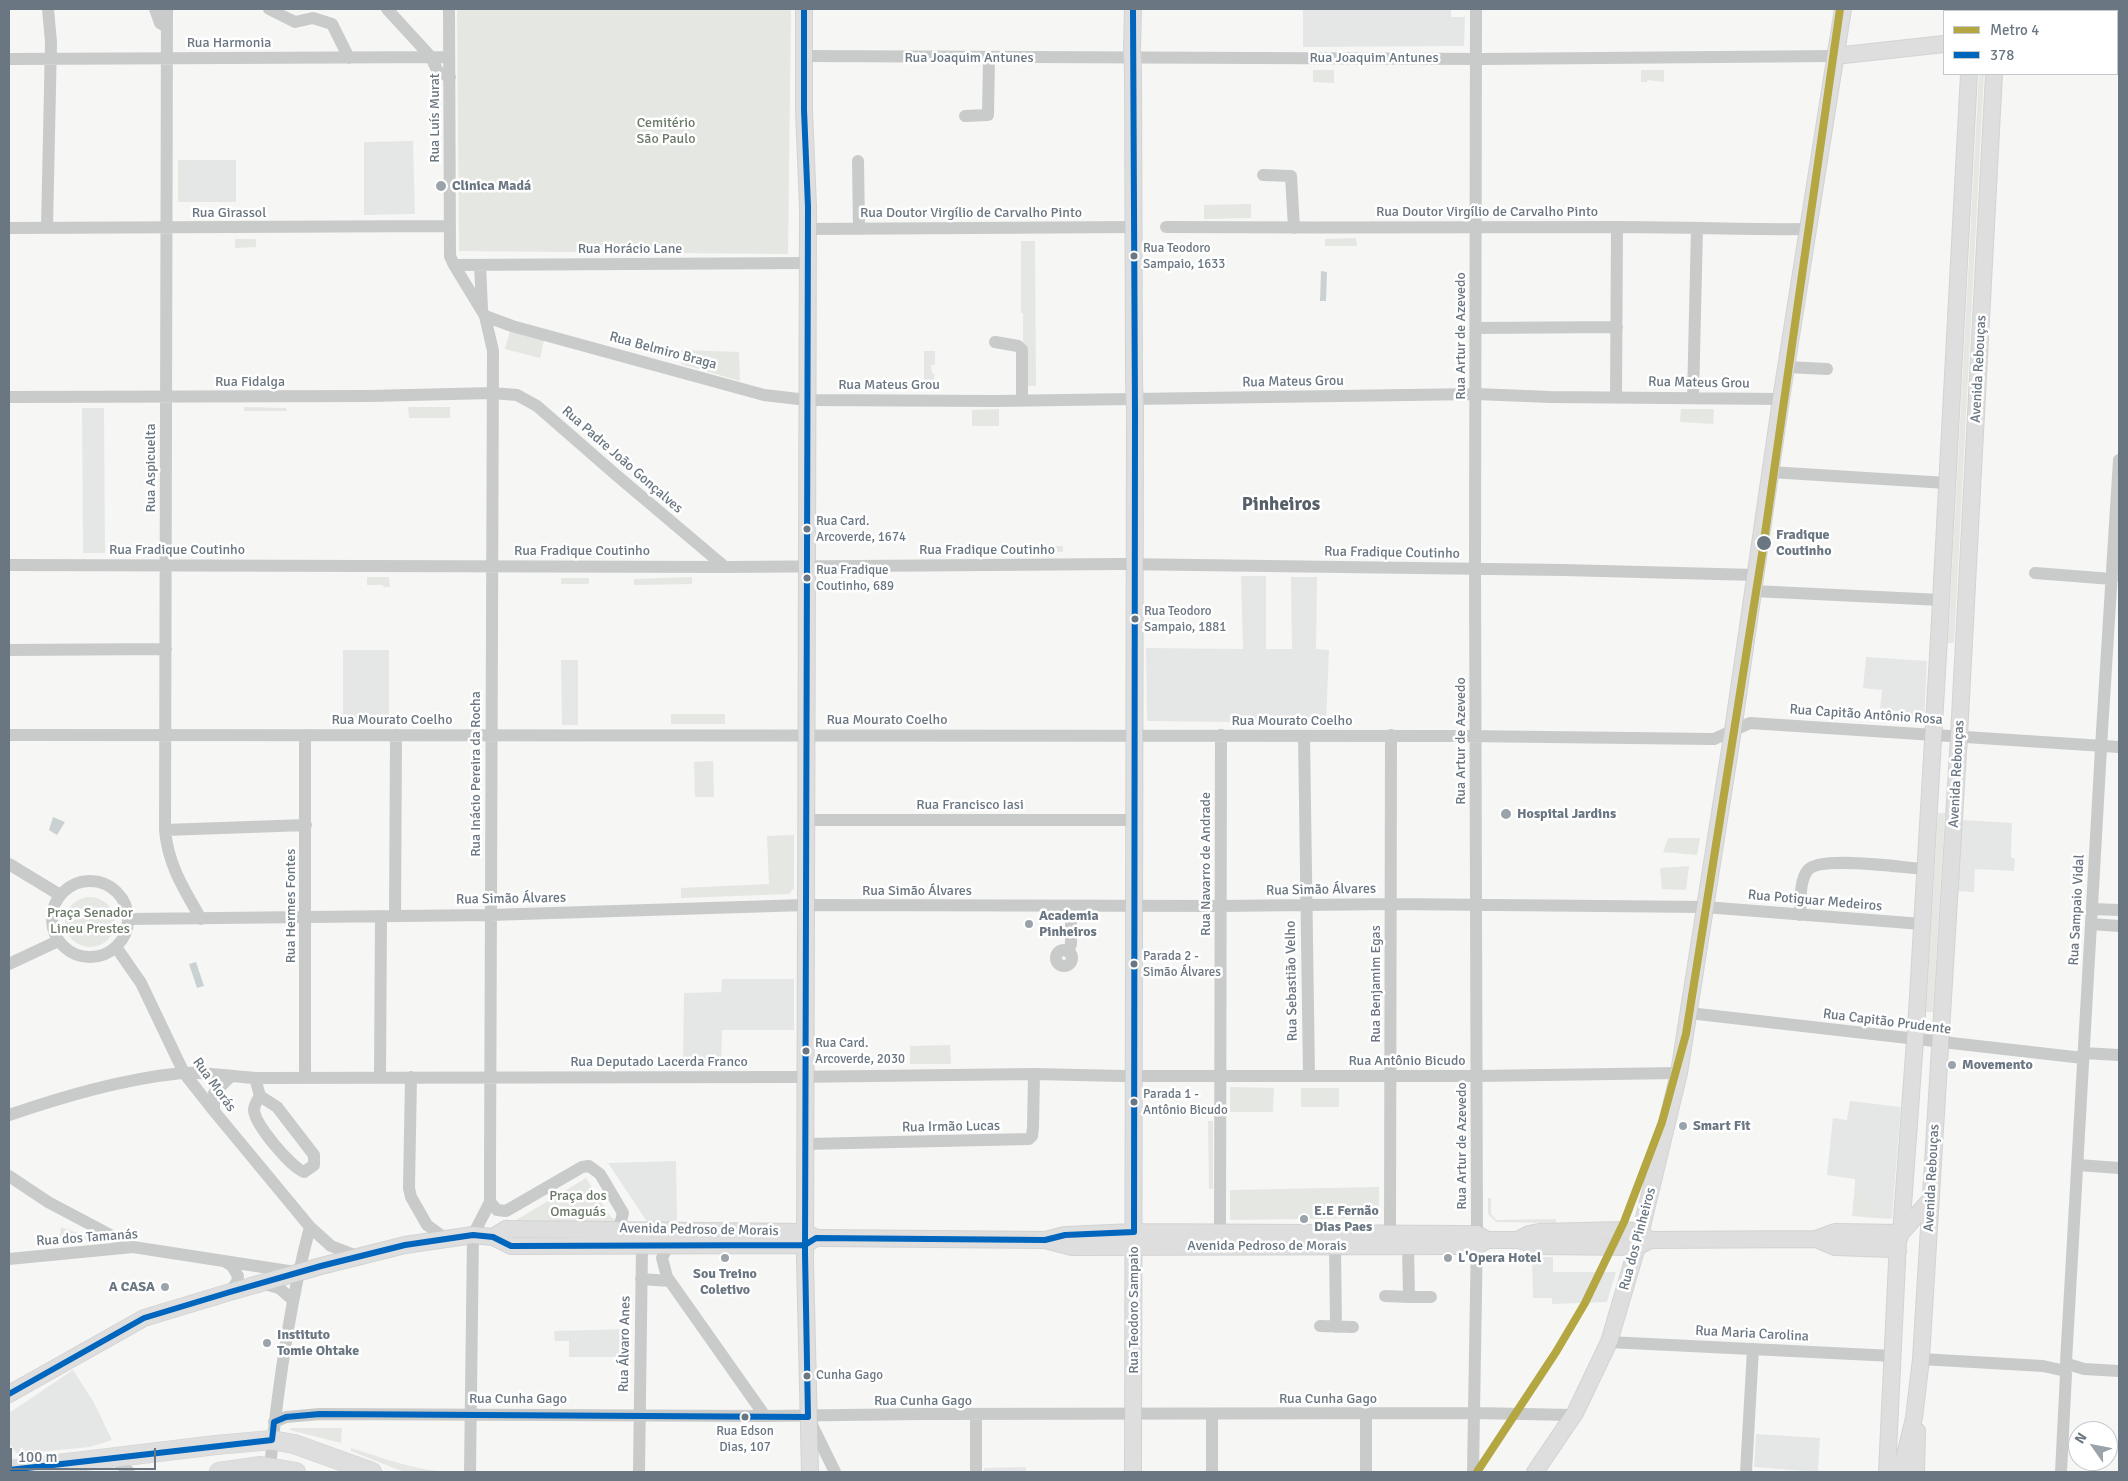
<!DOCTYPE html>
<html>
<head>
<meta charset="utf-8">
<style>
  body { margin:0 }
  #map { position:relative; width:2128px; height:1481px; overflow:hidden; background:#f6f6f5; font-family:Signika,sans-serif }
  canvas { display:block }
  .frame { position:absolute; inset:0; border:10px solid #6a7681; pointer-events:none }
  .legend { position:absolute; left:1943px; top:10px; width:175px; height:65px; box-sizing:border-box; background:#fff; border:1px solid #c3c8cd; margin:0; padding:6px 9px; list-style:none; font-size:15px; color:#6a7681 }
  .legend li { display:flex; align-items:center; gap:10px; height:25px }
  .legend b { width:25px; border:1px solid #c3c8cd }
  .north { position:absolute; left:2068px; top:1421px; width:50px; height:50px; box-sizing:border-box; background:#fff; border:1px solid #c3c8cd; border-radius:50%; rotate:303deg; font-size:14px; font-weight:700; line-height:20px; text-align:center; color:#6a7681 }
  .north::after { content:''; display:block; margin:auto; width:18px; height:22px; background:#9ba3aa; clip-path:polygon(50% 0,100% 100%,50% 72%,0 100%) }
  .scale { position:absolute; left:10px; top:1448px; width:146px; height:22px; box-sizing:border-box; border:2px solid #6a7681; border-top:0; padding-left:6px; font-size:15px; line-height:18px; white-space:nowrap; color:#6a7681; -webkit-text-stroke:4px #fff; paint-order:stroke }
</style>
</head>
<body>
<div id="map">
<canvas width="2128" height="1481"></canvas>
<div class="frame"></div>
<ul class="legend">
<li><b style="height:6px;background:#b4a640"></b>Metro 4</li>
<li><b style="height:6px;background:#0065bd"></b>378</li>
</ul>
<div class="north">N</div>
<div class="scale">100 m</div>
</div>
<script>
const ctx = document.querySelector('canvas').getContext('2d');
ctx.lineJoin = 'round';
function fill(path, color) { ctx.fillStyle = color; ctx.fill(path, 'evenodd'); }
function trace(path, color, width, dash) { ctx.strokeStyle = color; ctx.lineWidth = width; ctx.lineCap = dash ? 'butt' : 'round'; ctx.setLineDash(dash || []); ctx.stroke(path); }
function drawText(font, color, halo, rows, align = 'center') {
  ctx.font = font + ' Signika,sans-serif'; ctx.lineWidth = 5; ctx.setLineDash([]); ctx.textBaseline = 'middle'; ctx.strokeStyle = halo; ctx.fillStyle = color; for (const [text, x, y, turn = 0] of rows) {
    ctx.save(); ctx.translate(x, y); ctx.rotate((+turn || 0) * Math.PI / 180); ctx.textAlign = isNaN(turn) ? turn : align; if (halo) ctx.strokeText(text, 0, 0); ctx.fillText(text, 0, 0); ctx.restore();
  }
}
fill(new Path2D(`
  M1303,9H1451V17H1465L1464,46L1303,47Z
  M413,141L415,214L364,215V142Z
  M178,160H236V202H178Z
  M924,351H935V365H931L932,373H934L935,387H924Z
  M82,408H104L105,553H83Z
  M1241,576H1266V649H1292L1291,577H1317L1316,649L1329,650L1326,723L1147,721L1146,648L1243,649Z
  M343,650H389V723H343Z
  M1866,657L1927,661L1924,722L1879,720L1882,690L1863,688Z
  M561,660H578V725H562Z
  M1962,820L2012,823L2011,857L2015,859L2014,871L1975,869L1974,892L1958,891Z
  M722,979H794V1030H722L721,1066H683L684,993L721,992Z
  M1850,1101L1901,1107L1898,1141H1896L1891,1211L1885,1214L1861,1193L1855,1185V1179L1827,1175L1833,1118L1847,1120Z
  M676,1161L677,1220L650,1226L608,1163Z
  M1532,1257H1553V1272H1616L1607,1302L1552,1304V1298H1533Z
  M627,1329V1357H569V1341H555L554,1331Z
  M73,1370L93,1401L112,1440L90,1447L17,1454L9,1443V1413Z
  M1756,1434L1820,1438L1818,1471L1840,1472H1817L1754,1467Z
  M1026,1467V1472H984V1468Z`), '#e5e6e6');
fill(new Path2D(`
  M457,9H791L788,254L459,251Z
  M1313,70H1334V83L1313,82Z
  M1641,70H1664V82L1648,80L1647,82H1641Z
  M1979,74H1984L1954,643H1948Z
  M178,160H188L187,202H178Z
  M1251,204V218L1204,219V205Z
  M1356,238L1357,246H1325V239Z
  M235,239H256V247L235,248Z
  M1021,241H1035L1036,386H1023V313H1021Z
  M510,331L544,340L540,358L505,349Z
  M681,350L739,352L740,381L681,364Z
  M244,407L286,408L287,411H244Z
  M408,407H450V418H409Z
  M999,409V426H972V410Z
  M1681,409H1714L1713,424L1680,422Z
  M1031,546H1063V552H1031Z
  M367,577H389L390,587H384L382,585H367Z
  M692,577V584L634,585V579Z
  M561,578H589V584H561Z
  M352,708H357V715H383V708H388L389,723H353Z
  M671,714H725V724H671Z
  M713,761L714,797H695L694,762Z
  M1938,813H1945L1933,1012H1926Z
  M794,835V888L789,894L681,898V888L769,884L767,836Z
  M1668,838H1700L1697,855L1663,852Z
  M1689,866L1686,890L1662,889L1660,868Z
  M65 922a25 25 0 1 1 50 0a25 25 0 1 1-50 0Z
  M950,1045L951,1064H910V1046Z
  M683,1060H721V1066H683Z
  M1230,1087L1274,1088L1273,1112H1230Z
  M1301,1088H1339V1107H1301Z
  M1208,1121H1213V1189H1209Z
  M1895,1141H1898L1892,1218L1889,1219L1852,1216L1855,1185L1861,1193L1885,1214L1891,1211Z
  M586,1178L610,1216L618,1222H513Z
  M1379,1187V1218L1230,1220V1190Z
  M1488,1198H1491V1214L1496,1220L1556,1219V1223L1496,1222L1488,1214Z
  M61,1227L97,1240H59Z
  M932,1397H957V1403H932Z
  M290,1428H342L341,1443L290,1430Z
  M351,1448C387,1459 415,1471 454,1472H404L351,1451Z`), '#e5e7e3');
fill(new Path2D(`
  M1321,271L1327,272L1326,301H1320Z
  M53,817L65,822L57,835L49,830Z
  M196,962L204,986L197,988L189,964Z`), '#cad1d3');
const major = new Path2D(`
  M804,9V110L808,207L805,1260L810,1472
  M1972,11L1973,9
  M1998,11V9
  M2117,20L2119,19
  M1132,48L1133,9
  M1835,56L1944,44
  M1133,70L1134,381
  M493,1237L506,1229L805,1232L816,1238H821L1045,1240L1072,1247L1462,1246H1477L1487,1240H1518L1538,1246L1637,1247L1650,1240L1816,1239L1835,1232L1901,1233L1931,1199
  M1816,1239L1835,1247L1892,1249L1898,1251
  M1045,1240L1065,1235L1134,1232L1463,1234H1477L1487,1240
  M1518,1240L1529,1234L1539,1232L1624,1230L1641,1232L1648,1239
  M9,1394L144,1318L230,1292L321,1266L405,1245L473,1235L493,1237L511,1246L805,1245L814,1239
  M1133,1472L1135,409
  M1535,1472L1575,1413L1609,1342L1637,1247L1679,1073L1733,730L1781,399L1843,9
  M1887,1472L1898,1241L1901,1233L1917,1013L1939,638L1969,74
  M1901,1472L1914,1418L1921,1359L1959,736L1994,74
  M1916,1472L1917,1431`);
const highway = new Path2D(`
  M9,1470L216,1445L272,1440L294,1444L372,1472
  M219,1472L261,1466L296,1472`);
trace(major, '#d2d3d3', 18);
trace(highway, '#d1d2d2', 20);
trace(new Path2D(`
  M155,9L160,23L167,27
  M167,9L165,830C168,865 184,889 201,919
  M269,9L295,22L313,18L332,24L349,58
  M387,9L431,57L438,72L450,77
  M449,9L450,256L454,265L485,316L493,351L490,1167V1202L473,1235L470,1472
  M803,56L1482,59L1835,56
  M9,59L449,57
  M965,116L988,115L989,58
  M858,161L859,229
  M1263,175L1291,176L1294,228
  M1166,227C1317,228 1468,227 1619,227C1682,227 1745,230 1807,229
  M9,228L449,226
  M47,228L51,42L48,9
  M807,229L1134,227
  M454,265L807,263
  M480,265L482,309
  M485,316L512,326L764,395L807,400L995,401L1476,394L1550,397L1781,399
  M1476,328L1617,327
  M995,342L1018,346L1022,350V400
  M1786,367L1827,369
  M9,397L369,396L492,393L517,395L537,406L615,474L725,567
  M1616,397L1617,227
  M1693,398L1697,228
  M1770,472L1947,483
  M9,565L725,567L1120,564L1563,570L1756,575
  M2035,573L2112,579
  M1753,591L1941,600
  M9,650L166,649
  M9,735L1464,736L1714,739L1750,723L2119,747
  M1304,736L1309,1075
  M807,820H1134
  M165,830L306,825
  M9,864L60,895
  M52 919a38 38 0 1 1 76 0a38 38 0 1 1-76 0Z
  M2092,909L2119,910
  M1800,915C1801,902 1799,880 1808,870C1820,855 1904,868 1925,869
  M395,916L396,735
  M128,919L490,915L805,905L1221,906L1392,904L1705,907L1922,924
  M2091,924L2119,926
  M116,947L141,983L184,1073L214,1111L310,1227L331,1246L357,1256
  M1056 958a8 8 0 1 1 16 0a8 8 0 1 1-16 0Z
  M1068,952L1071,944V906
  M9,964L58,941
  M1689,1013L2083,1058
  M2083,1053L2119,1055
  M380,1077L381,916
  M411,1077L409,1188L411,1197L427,1225L446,1239
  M255,1078L260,1096L277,1107L314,1155V1165L304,1172C291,1167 255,1125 254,1110C254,1105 257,1101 260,1096
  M305,1078V735
  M214,1111V1093L230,1077
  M9,1115C65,1096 123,1079 182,1073C202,1071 234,1077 255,1078L790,1077L1034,1074L1122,1076H1477L1679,1073
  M806,1144L1029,1139L1032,1136L1033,1127L1034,1074
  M2078,1165L2119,1168
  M9,1176L48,1202L133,1247
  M490,1202L497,1210L506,1211L582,1167L589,1166L600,1174L623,1213L619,1229
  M1220,1232L1221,735
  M1390,1233L1391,735
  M668,1246L662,1258L667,1277L765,1416
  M1335,1246L1336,1327
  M9,1259L133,1247L295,1272
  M226,1262L232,1266L238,1276L237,1282L230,1292
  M641,1279L670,1281
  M261,1283L279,1288L293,1300
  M1385,1296L1409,1297L1408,1246
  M1409,1297H1431
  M1320,1326L1353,1327
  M1609,1342L1893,1356
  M1921,1359L2043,1366L2061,1370
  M2066,1362L2102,731L2119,460
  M2071,1365L2084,1369L2119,1371
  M1366,1414V1472
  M810,1421L835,1472
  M274,1422L286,1417L320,1414L765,1416L921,1414L1474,1413L1573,1415
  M114,1458L129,1472
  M270,1467C278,1386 289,1305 310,1227
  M639,1472L642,1247
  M976,1472V1415
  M1212,1472V1415
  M1473,1472L1477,1234L1475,569L1476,9
  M1746,1472L1753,1349
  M2061,1472L2066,1374`), '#c9caca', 12);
trace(major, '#dededf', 16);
trace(highway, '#dededf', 19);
const majorBridge = new Path2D(`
  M1132,48L1133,70
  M1134,381L1135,409`);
trace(majorBridge, '#d2d3d3', 18, []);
trace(majorBridge, '#dededf', 16);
trace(new Path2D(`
  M9,1394L144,1318L230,1292L321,1266L405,1245L473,1235L493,1237L511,1246L805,1245L816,1238L1045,1240L1065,1235L1134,1232L1135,412L1133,9
  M9,1470L272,1440L274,1422L286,1417L320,1414L808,1417L805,1253L808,207L804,110V9`), '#0065bd', 6);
trace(new Path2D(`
  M1477,1472L1556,1352L1585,1303L1624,1222L1662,1122L1686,1034L1763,548L1840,9`), '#b4a640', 8);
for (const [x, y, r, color] of [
  [441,186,6,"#9ba3aa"],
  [1134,256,4.5,"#6a7681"],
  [807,529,4.5,"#6a7681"],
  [1764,543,8,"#6a7681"],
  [807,578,4.5,"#6a7681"],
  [1135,619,4.5,"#6a7681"],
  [1506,814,6,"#9ba3aa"],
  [1029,924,5,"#9ba3aa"],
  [1134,964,4.5,"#6a7681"],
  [806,1051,4.5,"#6a7681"],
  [1952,1065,5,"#9ba3aa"],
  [1134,1102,4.5,"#6a7681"],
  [1683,1126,5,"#9ba3aa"],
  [1304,1219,5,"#9ba3aa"],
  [725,1258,5,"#9ba3aa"],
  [1448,1258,5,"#9ba3aa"],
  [165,1287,5,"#9ba3aa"],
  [267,1343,5,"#9ba3aa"],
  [807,1376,4.5,"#6a7681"],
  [745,1417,4.5,"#6a7681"]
]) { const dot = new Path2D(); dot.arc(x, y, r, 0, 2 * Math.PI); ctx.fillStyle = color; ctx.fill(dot); trace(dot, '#fff', 2); }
drawText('13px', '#6a7681', '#fff', [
  ["Rua Teodoro",1143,249],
  ["Sampaio, 1633",1143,265],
  ["Rua Card.",816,522],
  ["Arcoverde, 1674",816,538],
  ["Rua Fradique",816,571],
  ["Coutinho, 689",816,587],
  ["Rua Teodoro",1144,612],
  ["Sampaio, 1881",1144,628],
  ["Parada 2 -",1143,957],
  ["Simão Álvares",1143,973],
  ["Rua Card.",815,1044],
  ["Arcoverde, 2030",815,1060],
  ["Parada 1 -",1143,1095],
  ["Antônio Bicudo",1143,1111],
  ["Cunha Gago",816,1376],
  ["Rua Edson",745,1432,"center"],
  ["Dias, 107",745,1448,"center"]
], 'left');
drawText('14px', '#6a7681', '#fff', [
  ["Rua Harmonia",229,43],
  ["Rua Joaquim Antunes",969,58],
  ["Rua Joaquim Antunes",1374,58],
  ["Rua Luís Murat",435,118,-90],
  ["Rua Doutor Virgílio de Carvalho Pinto",1487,212],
  ["Rua Girassol",229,213],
  ["Rua Doutor Virgílio de Carvalho Pinto",971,213],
  ["Rua Horácio Lane",630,249],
  ["Rua Artur de Azevedo",1461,336,-90],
  ["Rua Belmiro Braga",663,351,15],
  ["Avenida Rebouças",1979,369,-87],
  ["Rua Fidalga",250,382],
  ["Rua Mateus Grou",1293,382,-1],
  ["Rua Mateus Grou",1699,383,1],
  ["Rua Mateus Grou",889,385],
  ["Rua Padre João Gonçalves",622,460,41],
  ["Rua Aspicuelta",151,468,-90],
  ["Rua Fradique Coutinho",177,550],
  ["Rua Fradique Coutinho",987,550],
  ["Rua Fradique Coutinho",582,551],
  ["Rua Fradique Coutinho",1392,553,1],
  ["Rua Capitão Antônio Rosa",1866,715,4],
  ["Rua Mourato Coelho",392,720],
  ["Rua Mourato Coelho",887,720],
  ["Rua Mourato Coelho",1292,721],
  ["Rua Artur de Azevedo",1461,741,-90],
  ["Rua Inácio Pereira da Rocha",476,774,-90],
  ["Avenida Rebouças",1957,774,-87],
  ["Rua Francisco Iasi",970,805],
  ["Rua Navarro de Andrade",1206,864,-90],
  ["Rua Simão Álvares",1321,890,-1],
  ["Rua Simão Álvares",917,891],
  ["Rua Simão Álvares",511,899,-1],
  ["Rua Potiguar Medeiros",1815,901,5],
  ["Rua Hermes Fontes",291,906,-90],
  ["Rua Sampaio Vidal",2077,910,-87],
  ["Rua Sebastião Velho",1292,981,-91],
  ["Rua Benjamim Egas",1376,984,-90],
  ["Rua Capitão Prudente",1887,1022,7],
  ["Rua Antônio Bicudo",1407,1061],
  ["Rua Deputado Lacerda Franco",659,1062],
  ["Rua Morás",214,1085,54],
  ["Rua Irmão Lucas",951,1127,-1],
  ["Rua Artur de Azevedo",1462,1146,-90],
  ["Avenida Rebouças",1932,1178,-87],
  ["Avenida Pedroso de Morais",699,1230,1],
  ["Rua dos Tamanás",87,1238,-4],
  ["Rua dos Pinheiros",1638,1239,-75],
  ["Avenida Pedroso de Morais",1267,1246],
  ["Rua Teodoro Sampaio",1134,1310,-90],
  ["Rua Maria Carolina",1752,1334,3],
  ["Rua Álvaro Anes",625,1344,-89],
  ["Rua Cunha Gago",518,1399],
  ["Rua Cunha Gago",1328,1399],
  ["Rua Cunha Gago",923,1401]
]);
drawText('14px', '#6b7968', '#fff', [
  ["Cemitério",666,123],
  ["São Paulo",666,139],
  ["Praça Senador",90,913],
  ["Lineu Prestes",90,929],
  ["Praça dos",578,1196],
  ["Omaguás",578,1212]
]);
drawText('bold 14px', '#6a7681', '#fff', [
  ["Clinica Madá",452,186],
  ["Hospital Jardins",1517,814],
  ["Academia",1039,916],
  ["Pinheiros",1039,932],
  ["Movemento",1962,1065],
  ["Smart Fit",1693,1126],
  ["E.E Fernão",1314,1211],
  ["Dias Paes",1314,1227],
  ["L'Opera Hotel",1458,1258],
  ["Sou Treino",725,1274,"center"],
  ["Coletivo",725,1290,"center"],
  ["A CASA",155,1287,"right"],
  ["Instituto",277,1335],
  ["Tomie Ohtake",277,1351]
], 'left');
drawText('bold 14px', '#6a7681', '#fff', [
  ["Fradique",1776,535],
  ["Coutinho",1776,551]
], 'left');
drawText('bold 19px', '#576068', '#fff', [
  ["Pinheiros",1281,505]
]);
</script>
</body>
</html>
